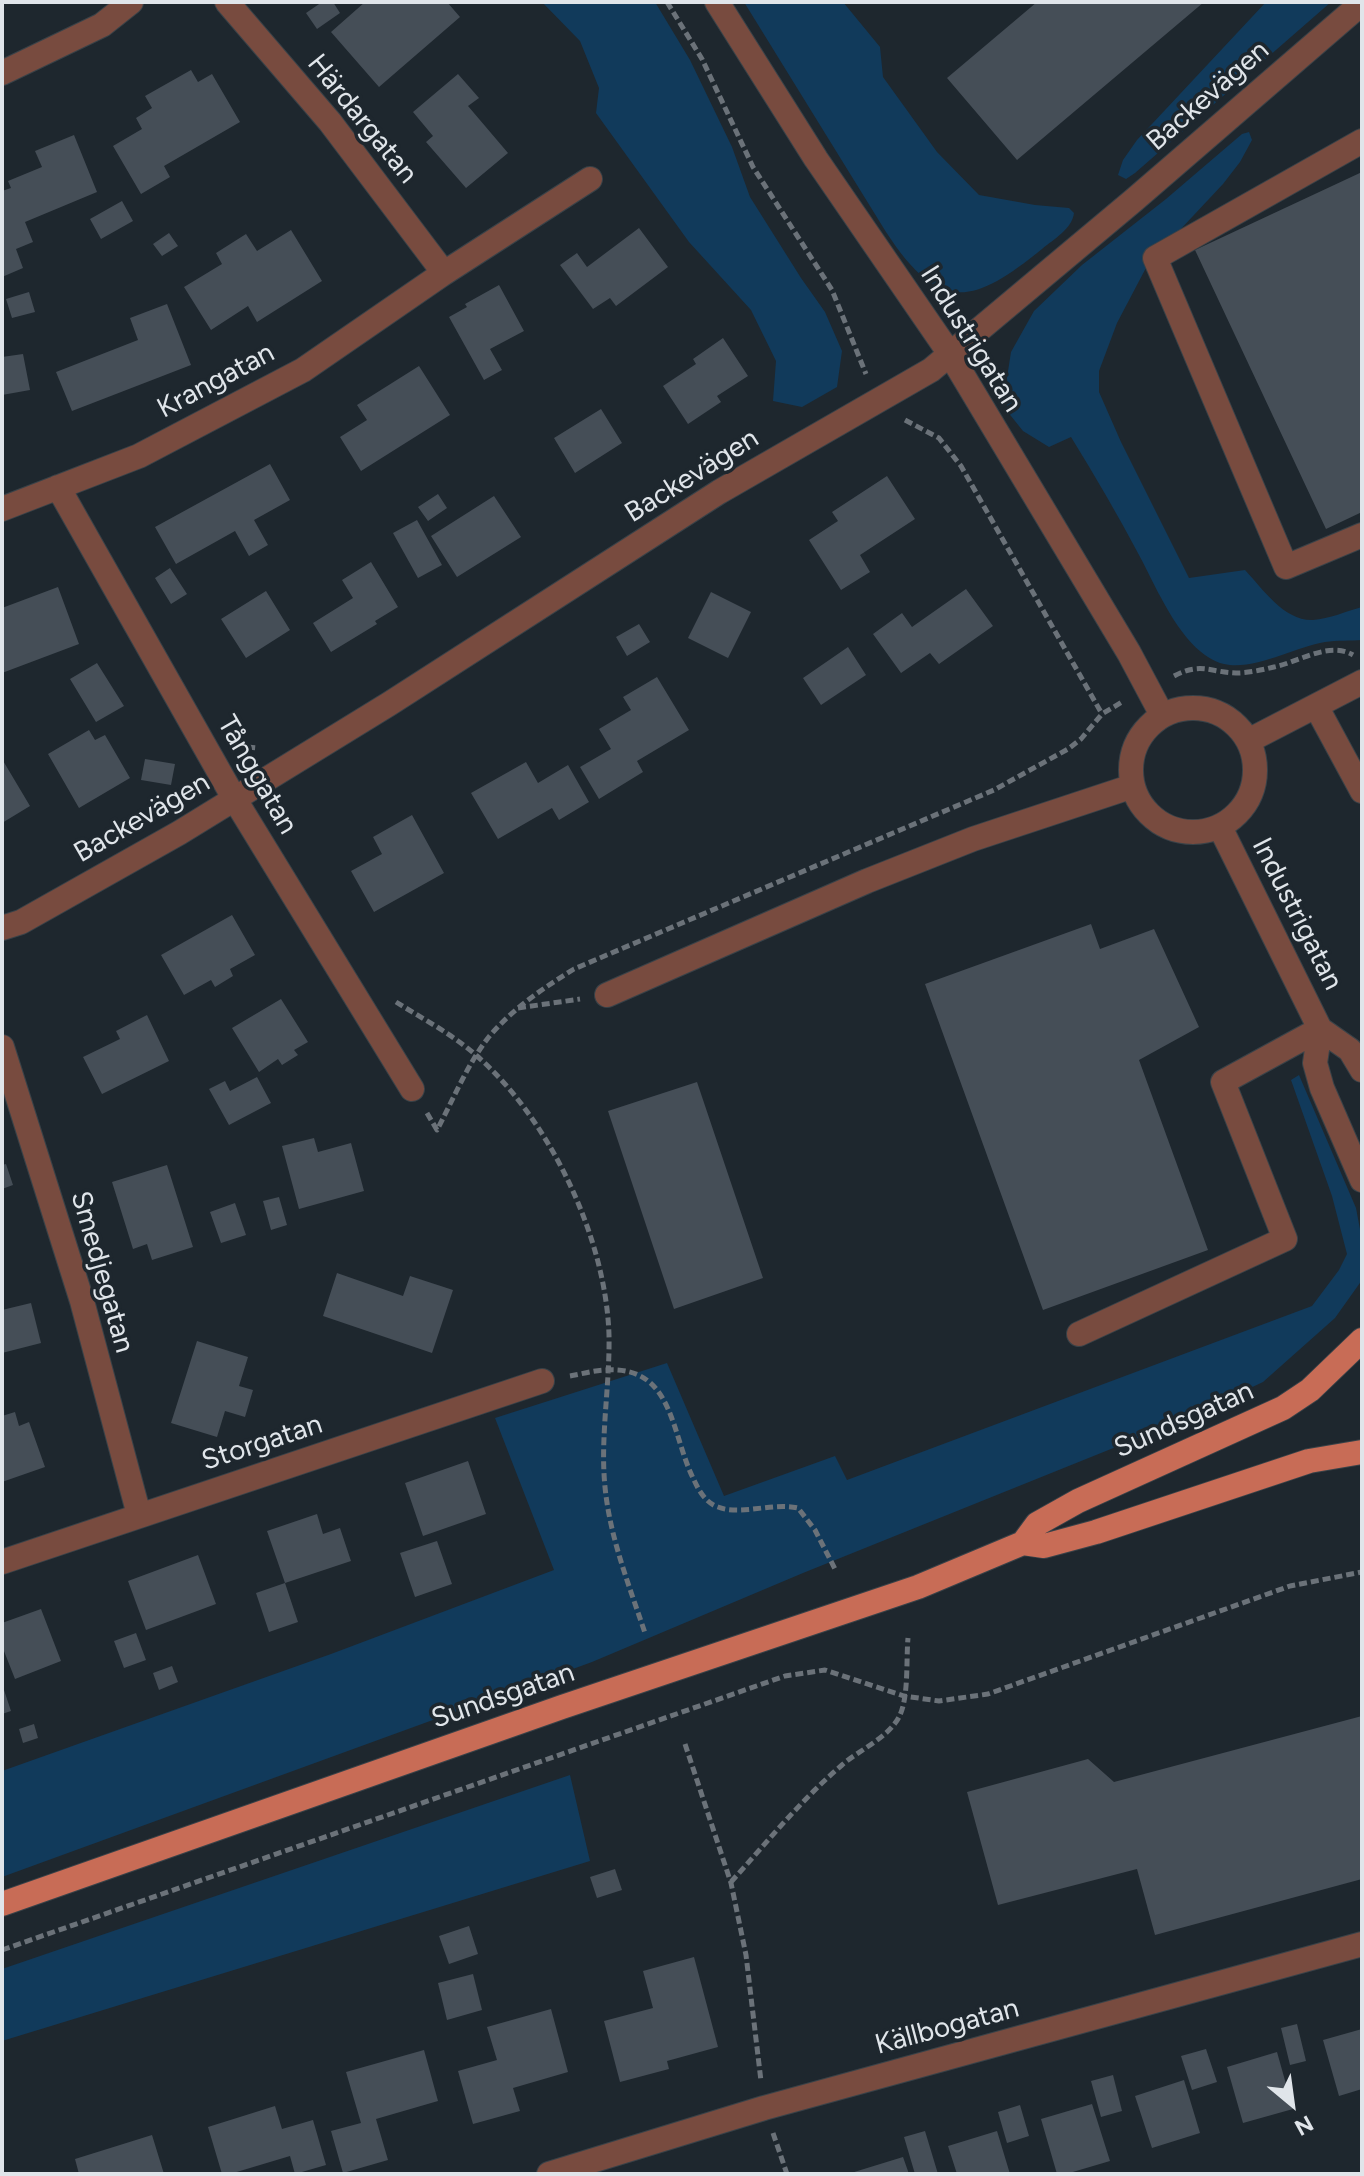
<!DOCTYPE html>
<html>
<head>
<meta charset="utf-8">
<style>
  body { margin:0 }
  #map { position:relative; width:1364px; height:2176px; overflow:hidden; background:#1e272e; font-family:Figtree,sans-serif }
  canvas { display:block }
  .frame { position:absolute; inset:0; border:4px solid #e0e5ea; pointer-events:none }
  .north { position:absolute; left:1252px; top:2064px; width:80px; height:80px; -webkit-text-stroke:6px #1e272e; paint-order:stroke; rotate:151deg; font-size:22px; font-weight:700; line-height:32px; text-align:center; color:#e0e5ea }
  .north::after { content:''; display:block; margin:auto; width:28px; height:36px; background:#e0e5ea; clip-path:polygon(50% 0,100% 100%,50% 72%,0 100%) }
</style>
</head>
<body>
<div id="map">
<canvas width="1364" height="2176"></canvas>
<div class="frame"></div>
<div class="north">N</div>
</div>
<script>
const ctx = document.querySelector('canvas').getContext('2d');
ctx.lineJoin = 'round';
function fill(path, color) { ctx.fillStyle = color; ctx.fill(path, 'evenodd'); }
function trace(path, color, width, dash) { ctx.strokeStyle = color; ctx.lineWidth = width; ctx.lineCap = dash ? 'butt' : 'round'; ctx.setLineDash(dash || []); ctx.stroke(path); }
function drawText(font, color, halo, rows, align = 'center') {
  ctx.font = font + ' Figtree,sans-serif'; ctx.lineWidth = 7; ctx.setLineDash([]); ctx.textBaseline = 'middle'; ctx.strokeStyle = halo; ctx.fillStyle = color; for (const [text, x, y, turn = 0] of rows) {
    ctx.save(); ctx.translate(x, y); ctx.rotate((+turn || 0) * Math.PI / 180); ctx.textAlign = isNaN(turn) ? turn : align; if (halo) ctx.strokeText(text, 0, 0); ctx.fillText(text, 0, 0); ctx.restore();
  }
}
fill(new Path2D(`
  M542,2H655L690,60L732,147L750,197L801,278L825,312L842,351L837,387L802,407L773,401L776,361L751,310L689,242L596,113L599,88L580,41Z
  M744,2H843L880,47L883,77L937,152L979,195L1035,205L1069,208L1074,213C1072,229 1054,239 1042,249C972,306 939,313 886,232Z
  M1266,2H1331L1135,173L1126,179L1118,175L1123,160L1137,140Z
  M1249,132L1252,140L1240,162L1223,184L1148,264L1117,323L1099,371V392L1121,442L1189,578L1245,570C1263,589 1284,621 1313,620C1329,619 1347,611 1362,607V640C1350,641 1337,640 1325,642C1295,647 1254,671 1224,664C1183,654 1157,588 1139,555C1118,515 1095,476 1071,437L1049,447L1023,431L1007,411L1006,384L1011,352L1034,311L1082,265L1166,199L1242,134Z
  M1299,1075L1356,1208L1362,1240V1280L1335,1318L1263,1382L1178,1422L803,1573L592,1662L2,1877V1771L331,1654L554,1570L495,1418L667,1363L724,1496L835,1456L847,1480L1312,1306L1339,1270L1347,1254L1332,1196L1291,1080Z
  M570,1775L590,1861L2,2041V1969Z`), '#113a5b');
fill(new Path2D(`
  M322,2H333L340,13L317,29L306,13Z
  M365,2H447L460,17L379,87L331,32Z
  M1037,2H1204L1017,160L947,78Z
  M191,70L198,82L212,74L240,122L164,166L170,177L141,194L113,146L142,129L136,118L152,108L145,96Z
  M458,74L479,98L468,106L508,153L466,188L426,142L433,136L413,112Z
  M74,135L97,192L25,222L33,242L16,249L23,268L2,277V191L11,188L8,181L42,167L35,151Z
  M1362,172V512L1326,529L1195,250Z
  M122,201L133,221L101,239L90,219Z
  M639,228L668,267L616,306L610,298L593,309L560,265L577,253L587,267Z
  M291,230L322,281L257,322L248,306L211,330L184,287L222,264L216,253L246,234L257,251Z
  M169,233L178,246L162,256L153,244Z
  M499,285L524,331L490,349L502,370L484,380L449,317L467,307L465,304Z
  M29,292L35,312L12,318L6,299Z
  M167,304L191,365L72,411L56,372L138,340L130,318Z
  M723,338L748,376L717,396L721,402L688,424L663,386L696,364L693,359Z
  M23,354L30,390L2,395V357Z
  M419,366L450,415L361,471L340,437L367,420L357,405Z
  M601,409L622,443L575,473L554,438Z
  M270,464L290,500L254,520L268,545L249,556L235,531L176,564L155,527Z
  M887,476L915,519L860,555L870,572L841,590L809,540L838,521L832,512Z
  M438,494L447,508L428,521L418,507Z
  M494,496L521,537L457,577L431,536Z
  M417,520L442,565L418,578L393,533Z
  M371,562L398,607L375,621L377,624L331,652L313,623L353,598L342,580Z
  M170,568L187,594L171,604L155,578Z
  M58,587L79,644L2,673V608Z
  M966,589L993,626L939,664L930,653L901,673L873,634L902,613L912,627Z
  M266,591L290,630L246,658L221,619Z
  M711,592L751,612L728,658L688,638Z
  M639,624L650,642L627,656L616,637Z
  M848,647L866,675L821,705L803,678Z
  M97,663L124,706L96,722L70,679Z
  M657,677L689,730L637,761L643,772L599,799L580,767L611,749L599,729L631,710L623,697Z
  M89,730L95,740L105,735L130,778L79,808L48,754Z
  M2,759L30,806L2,823Z
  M145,759L175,764L171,785L141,780Z
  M526,762L538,783L568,765L589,802L559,820L552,808L498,839L471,793Z
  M412,815L444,873L374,912L351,871L382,854L373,837Z
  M232,915L255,955L230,969L233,976L215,987L211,980L184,995L161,955Z
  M1091,924L1100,949L1154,929L1199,1027L1139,1060L1208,1250L1043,1310L925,984Z
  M281,999L308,1042L294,1050L298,1055L282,1065L278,1059L259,1072L232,1028Z
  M147,1015L169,1061L102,1094L83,1057L120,1039L116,1031Z
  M257,1077L271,1103L229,1125L209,1089L225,1081L230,1091Z
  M697,1082L763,1278L674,1309L608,1111Z
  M314,1138L318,1152L351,1143L364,1191L299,1209L282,1146Z
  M6,1164L13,1185L2,1189V1165Z
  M167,1165L193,1247L152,1260L147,1244L133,1249L112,1182Z
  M279,1197L287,1225L271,1230L263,1201Z
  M235,1203L246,1235L221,1243L210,1212Z
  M337,1273L403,1296L410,1276L453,1290L432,1353L323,1316Z
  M31,1303L41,1343L2,1353V1310Z
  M197,1341L248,1357L239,1386L253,1390L245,1417L225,1411L217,1437L171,1423Z
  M15,1412L19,1426L29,1422L45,1467L2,1482V1416Z
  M468,1461L486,1514L423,1536L405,1483Z
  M317,1514L323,1534L340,1528L351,1561L285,1583L267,1531Z
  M437,1541L452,1584L415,1597L400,1553Z
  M198,1555L216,1604L146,1630L128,1581Z
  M285,1583L298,1622L269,1632L256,1593Z
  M41,1609L61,1661L15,1679L2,1646V1623Z
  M136,1633L146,1660L124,1668L114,1641Z
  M172,1666L178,1682L159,1690L153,1673Z
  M2,1684L11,1711L2,1714Z
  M1362,1716V1879L1155,1935L1137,1869L998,1905L967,1792L1088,1759L1114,1782Z
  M34,1724L38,1738L23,1743L19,1729Z
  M615,1869L622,1890L597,1898L590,1877Z
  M469,1926L478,1954L449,1964L439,1936Z
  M694,1957L718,2047L667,2061L669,2069L620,2082L604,2021L653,2008L643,1971Z
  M473,1974L482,2010L447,2020L438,1983Z
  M551,2009L568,2072L513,2088L520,2111L473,2124L458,2071L497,2060L487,2027Z
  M1297,2024L1306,2061L1290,2065L1281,2028Z
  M1362,2029V2089L1339,2096L1323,2040Z
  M1206,2049L1217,2082L1192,2090L1181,2056Z
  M424,2050L438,2101L376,2119L388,2160L343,2173L331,2131L361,2123L346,2072Z
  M1277,2052L1293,2109L1243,2123L1227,2067Z
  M1113,2075L1122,2111L1101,2117L1091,2081Z
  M1184,2080L1200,2133L1152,2148L1135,2096Z
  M1092,2104L1110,2161L1066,2174H1057L1041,2119Z
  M1020,2105L1029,2136L1007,2143L998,2112Z
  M275,2106L282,2129L313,2120L326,2165L295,2174L290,2156L230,2174H222L208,2127Z
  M925,2131L938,2174H915L904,2137Z
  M997,2131L1010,2174H957L948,2146Z
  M152,2135L164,2174H79L75,2159Z
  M903,2157L909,2174H851V2173Z`), '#454e57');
const minor = new Path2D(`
  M227,2L330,122L444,273L441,275
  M717,2L816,159L950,354L1129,653L1162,715
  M2,73L102,25L131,2
  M1362,141L1155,258L1286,567L1362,535
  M58,487L234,798L412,1089
  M2,509L139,456L303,370L441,275L590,179
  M1316,706L1362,791
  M1131 770a62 62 0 1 1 124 0a62 62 0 1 1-124 0Z
  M1248,741L1362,682
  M1220,827L1320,1029L1350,1050L1362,1070
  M2,928L21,922L179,833L389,704L719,492L931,370L1134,200L1362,3
  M607,995L867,881L973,839L1133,786
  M1320,1029L1315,1063L1322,1088L1362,1180
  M2,1047L82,1301L139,1515
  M1079,1334L1285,1239L1223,1082L1320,1029
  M2,1562L542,1381
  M549,2174L764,2108L1362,1944`);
const major = new Path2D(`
  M1023,1543L1044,1546L1096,1532L1309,1461L1362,1452
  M2,1904L562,1707L918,1587L1023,1543L1037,1524L1078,1501L1283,1408L1310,1390L1362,1340`);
trace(minor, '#394248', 26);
trace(major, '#394248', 26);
trace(new Path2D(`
  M667,2L702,59L753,167L832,290L866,374
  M905,420L939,438L961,466L1102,714
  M1174,676C1201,662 1209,672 1236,673C1248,673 1262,670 1274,667C1299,662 1329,641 1353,655
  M237,741L246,747L258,748
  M396,1002C423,1019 452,1034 477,1056C550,1120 606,1238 609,1335C610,1386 600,1437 605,1487C610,1538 629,1585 645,1633
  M518,1008L580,999
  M427,1113L437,1130C453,1100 467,1065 488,1038C512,1009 542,989 574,969L994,790L1068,749L1081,739L1102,714L1122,702
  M570,1376C582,1374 595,1370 607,1370C674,1366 671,1435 694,1480C699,1491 706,1503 718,1507C740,1516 773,1502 798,1508L815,1530L835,1569
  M685,1744L731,1883L746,1955L761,2081
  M731,1882C767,1842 801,1800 842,1765C859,1750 888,1738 899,1717C909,1698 906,1660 908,1638
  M2,1950L785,1676L825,1670L904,1696L939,1701L988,1694L1290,1586L1362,1572
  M773,2133L787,2174`), '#6b7279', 5, [8, 4]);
trace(minor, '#784b3f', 24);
trace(major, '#c86c56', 24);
drawText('28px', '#e0e5ea', '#1e272e', [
  ["Backevägen",1208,96,-41],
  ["Härdargatan",362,119,51],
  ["Industrigatan",971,339,58],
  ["Krangatan",216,381,-28],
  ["Backevägen",692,476,-32],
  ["Tånggatan",257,775,60],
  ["Backevägen",142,818,-30],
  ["Industrigatan",1297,914,63],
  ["Smedjegatan",102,1272,74],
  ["Sundsgatan",1184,1420,-24],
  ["Storgatan",262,1443,-18],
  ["Sundsgatan",503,1696,-19],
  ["Källbogatan",947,2027,-15]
]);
</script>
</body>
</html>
